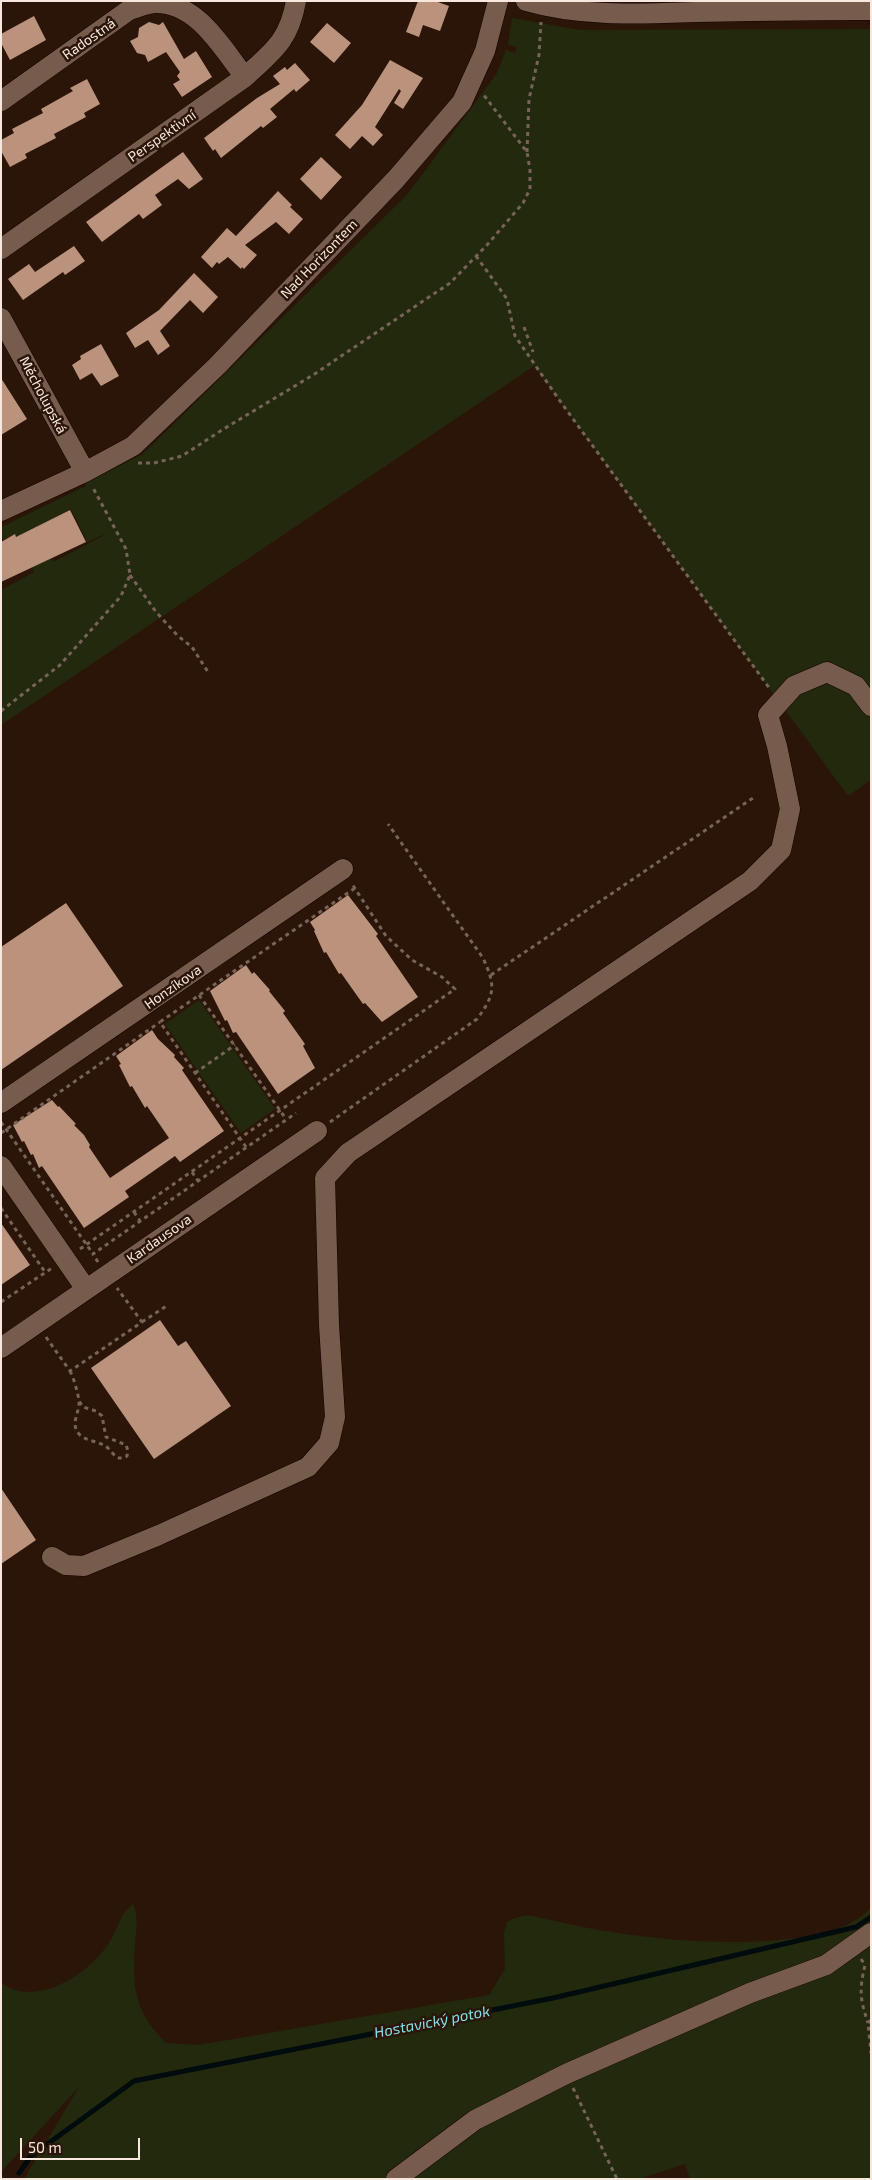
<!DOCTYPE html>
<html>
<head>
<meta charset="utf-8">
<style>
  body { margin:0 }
  #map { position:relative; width:872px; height:2180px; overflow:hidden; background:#2b1508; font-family:"Exo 2",sans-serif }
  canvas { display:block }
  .frame { position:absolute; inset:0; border:2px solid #f7e7de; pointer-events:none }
  .scale { position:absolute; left:20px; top:2138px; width:120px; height:22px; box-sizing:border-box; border:2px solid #f7e7de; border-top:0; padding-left:6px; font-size:15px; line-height:18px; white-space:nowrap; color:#f7e7de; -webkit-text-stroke:4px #2b1508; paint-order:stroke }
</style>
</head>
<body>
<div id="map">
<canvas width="872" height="2180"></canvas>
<div class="frame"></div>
<div class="scale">50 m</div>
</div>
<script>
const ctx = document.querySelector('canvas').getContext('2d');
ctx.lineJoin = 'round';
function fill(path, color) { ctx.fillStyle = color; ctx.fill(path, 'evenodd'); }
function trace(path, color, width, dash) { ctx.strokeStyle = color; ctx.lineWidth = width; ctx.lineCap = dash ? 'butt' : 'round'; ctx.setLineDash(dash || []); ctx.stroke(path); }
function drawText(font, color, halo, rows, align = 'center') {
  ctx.font = font + ' "Exo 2",sans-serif'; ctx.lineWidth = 5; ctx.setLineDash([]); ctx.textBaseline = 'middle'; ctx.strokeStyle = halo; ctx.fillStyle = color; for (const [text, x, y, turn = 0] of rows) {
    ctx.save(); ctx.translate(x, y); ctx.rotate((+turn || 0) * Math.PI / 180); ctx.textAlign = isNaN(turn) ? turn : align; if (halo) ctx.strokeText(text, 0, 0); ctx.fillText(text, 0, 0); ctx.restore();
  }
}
fill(new Path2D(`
  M512,18L581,30L871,29V780L848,796L534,366L1,725V590L34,572L15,535L1,540V527L86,486L85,483L143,454L407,195L497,73L506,50L515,53L517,48L508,44ZM71,509L87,542L110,532L53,562L35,528Z
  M199,1000L275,1109L241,1133L165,1024Z
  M133,1904C139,1918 136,1930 135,1945C132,1989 135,2012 166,2043L199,2045L489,1995L505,1969L504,1933L507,1922C513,1919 519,1916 525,1916C533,1915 543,1919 551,1920C573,1925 596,1930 618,1933C675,1942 832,1956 871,1907V2179H690L685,2164L639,2179H24L79,2087L1,2172V1983C6,1985 10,1989 15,1990C52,2000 97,1967 113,1936C120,1923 121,1913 133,1904Z`), '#23290c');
trace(new Path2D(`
  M19,2173L31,2156L134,2081L553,1998L856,1927L871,1917`), '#000b0d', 5);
fill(new Path2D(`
  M418,1H435L449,6L440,31L423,25L419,37L406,32Z
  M34,16L46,40L10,60L1,43V34Z
  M149,22L159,25L163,22L184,59L196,51L212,77L182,97L173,84L180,80L177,76L180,72L166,52L148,62L145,55L137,53L130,41L138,37L139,28Z
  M327,23L351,43L334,63L310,42Z
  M390,60L423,78L403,109L394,103L401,91L399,89L375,127L383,135L373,146L362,136L350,149L335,135L362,105Z
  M295,63L310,80L296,92L294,89L270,109L277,117L263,128L261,126L221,158L215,149L213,151L204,138L257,98L280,84L273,76L285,67L287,70Z
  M87,79L100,104L84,113L86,117L54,134L56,138L25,154L27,158L10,167L1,151V140L14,133L12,129L43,113L41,109L73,91L70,88Z
  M183,152L203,179L189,189L178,179L155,195L162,205L143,219L139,214L102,242L86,222Z
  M321,157L342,177L321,200L300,179Z
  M278,191L292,205L290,207L303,219L289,234L276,222L245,245L257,255L244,269L242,267L241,269L228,257L219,264L217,262L212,268L201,257L227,228L236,236Z
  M74,246L85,261L65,275L63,272L23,300L8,279L29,264L35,272Z
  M194,273L218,297L203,313L190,300L160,331L170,346L158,355L148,340L135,348L126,333L159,310Z
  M101,344L119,376L101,386L92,373L80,380L72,365L81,359L80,356Z
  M1,378L27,419L1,435Z
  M70,510L86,542L1,582V542L15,534L16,537Z
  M348,895L378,934L376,936L418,997L382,1022L365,1003L363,1004L341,973L339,974L326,952L324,953L314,931L315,930L310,922Z
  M66,903L123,986L1,1070V947Z
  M246,965L252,974L254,972L270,990L269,991L285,1011L283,1013L305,1044L303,1046L315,1068L278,1094L236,1032L233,1033L227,1020L225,1021L210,991Z
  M152,1030L158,1039L175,1055L174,1057L184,1068L182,1070L224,1131L180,1162L175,1156L125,1191L129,1197L84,1228L42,1166L39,1168L33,1154L31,1155L24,1141L22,1142L13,1125L52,1100L58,1107L59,1106L76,1124L74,1125L84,1135L90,1145L89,1147L110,1178L169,1138L147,1106L145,1108L132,1086L130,1087L119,1065L121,1064L116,1056Z
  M1,1223L30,1265L1,1285Z
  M160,1320L178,1346L186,1341L231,1406L154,1459L91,1368Z
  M1,1488L36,1540L1,1564Z`), '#bb927c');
const minor = new Path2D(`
  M526,1C581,17 640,14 696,12C754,11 813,10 871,10
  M1,101L129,10C137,8 147,3 156,3C198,3 222,48 245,77
  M1,249L245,77C273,51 289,41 296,1
  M1,318L85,472
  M1,511L85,472L133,446L217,366L396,179L462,102L485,51L498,1
  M1,1103L343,869
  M1,1166L86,1289
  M1,1348L317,1131
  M52,1557L66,1565L84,1566L159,1535L308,1467L329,1443L335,1417L329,1325L325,1178L348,1153L750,881L781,850L790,809L777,746L768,715L794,686L827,672L856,686L871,706
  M396,2179L475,2120L566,2074L750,1993L826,1965L871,1933`);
trace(minor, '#130200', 21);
trace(new Path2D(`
  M527,152L529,99L539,55L541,22
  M476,256L507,299L515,336L560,401L770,689
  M524,327L533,352
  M138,463H154L182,456L222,430L313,375L450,283L487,245L523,203L530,189V170L527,152L483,94
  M130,575L156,612L178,636L192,647L208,672
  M1,711L60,665L121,596L130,575L126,549L92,486
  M491,975L756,796
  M199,995L286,1119
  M195,1073L235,1045
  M1,1122L93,1254
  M330,1122L477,1019C495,995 496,986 483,958L388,824
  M1,1133L160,1022
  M246,1147L160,1022L355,888
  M192,1172L198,1181
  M1,1208L45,1272
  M134,1212L140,1221
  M80,1249L455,989L442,977L412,960L386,936L352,884
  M98,1262L93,1254L296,1113
  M1,1302L52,1268
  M142,1322L168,1305
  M46,1337L70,1371L142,1322L117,1288
  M70,1371C74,1379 78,1393 79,1401C80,1413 69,1424 80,1435C88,1442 100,1441 108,1448C114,1454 117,1462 127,1456L128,1451L126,1445L106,1437L102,1416L96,1411L83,1407L79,1401
  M861,1959L865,1965C859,1991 860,1999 868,2023
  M871,2020L868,2023L871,2053
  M573,2088L617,2179`), '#776358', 3, [4, 4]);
trace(minor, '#775c4d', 20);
drawText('14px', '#f7e7de', '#2b1508', [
  ["Radostná",89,39,-35],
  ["Perspektivní",162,136,-35],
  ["Nad Horizontem",319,259,-46],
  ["Měcholupská",43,395,62],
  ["Honzíkova",173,987,-35],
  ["Kardausova",159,1239,-35]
]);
drawText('italic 15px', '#85dfed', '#2b1508', [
  ["Hostavický potok",432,2022,-11]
]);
</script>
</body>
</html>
